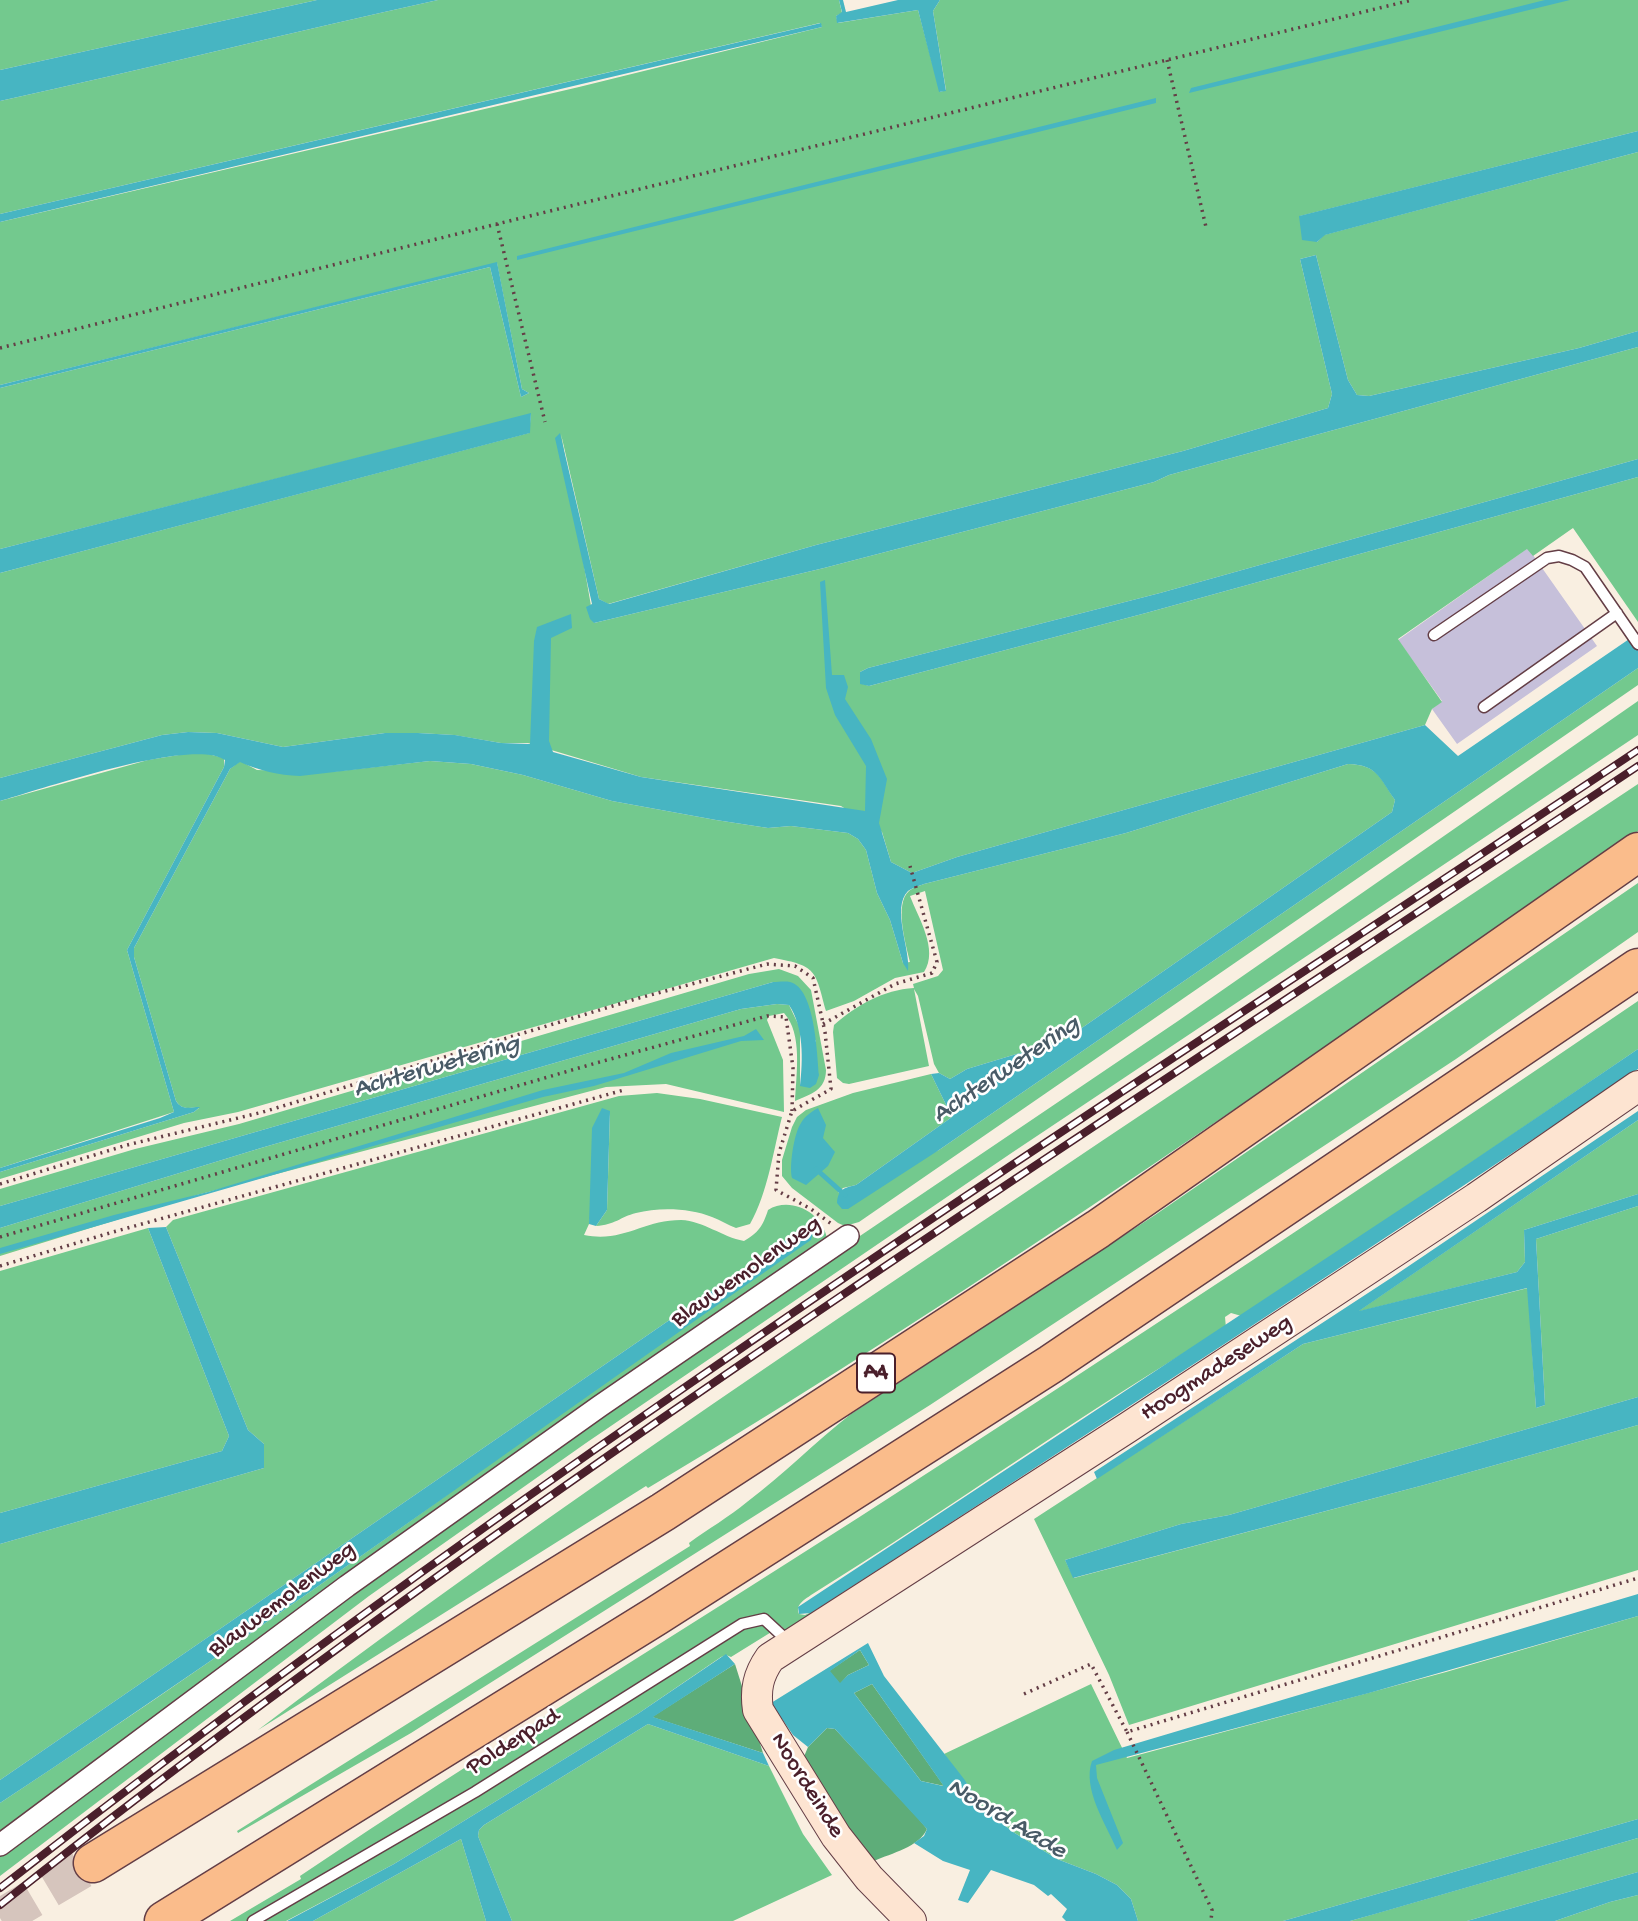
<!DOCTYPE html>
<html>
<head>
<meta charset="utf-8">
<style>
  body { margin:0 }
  canvas { display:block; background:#f9efe1 }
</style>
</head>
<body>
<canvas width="1638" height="1921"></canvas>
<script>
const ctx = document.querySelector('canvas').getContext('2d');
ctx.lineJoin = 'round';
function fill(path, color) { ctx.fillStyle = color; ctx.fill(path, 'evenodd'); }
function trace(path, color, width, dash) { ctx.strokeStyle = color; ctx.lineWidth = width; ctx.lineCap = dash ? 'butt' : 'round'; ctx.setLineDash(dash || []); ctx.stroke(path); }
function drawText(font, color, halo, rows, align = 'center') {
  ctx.font = font + ' "Gochi Hand",sans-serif'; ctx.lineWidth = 5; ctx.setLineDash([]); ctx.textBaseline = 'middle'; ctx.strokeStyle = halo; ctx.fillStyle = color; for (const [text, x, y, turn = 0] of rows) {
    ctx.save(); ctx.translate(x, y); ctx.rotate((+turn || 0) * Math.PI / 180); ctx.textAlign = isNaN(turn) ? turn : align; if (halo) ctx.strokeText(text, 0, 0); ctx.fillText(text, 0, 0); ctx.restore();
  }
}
fill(new Path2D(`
  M1528,548L1597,646L1457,744L1432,709L1442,701L1398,640Z`), '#c6c0da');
fill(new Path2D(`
  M0,0H317L0,70Z
  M438,0H839L842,13L836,16L838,23L918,10L940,92L946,90L933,11L940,0H1638V131L1300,216L1317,242L1324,235L1638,152V331L1579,348L1369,396L1357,395L1348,380L1316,255L1300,259L1332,394L1328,408L1183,451L816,545L608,604L599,599L561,434L594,623L824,568L1154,482L1169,475L1638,347V459L1160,593L868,668L860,672V683L869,686L1146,613L1638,477V622L1573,528L1533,556L1527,549L1398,639L1442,702L1432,709L1425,725L957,857L912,873L891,862L882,832L841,806L641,777L528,743H501L454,735L418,733H385L283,747L217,733L188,732L162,735L0,778V573L529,433L531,414L0,549V388L490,267L521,397L529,393L522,389L497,263L0,385V222L579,87L822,27L820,23L0,214V101C146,69 292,32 438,0Z
  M1638,668V685L859,1222L845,1226L838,1223L792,1188L782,1176V1160L792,1127L797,1117L806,1110L853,1093L931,1074L952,1117L856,1185L843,1188L838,1193L939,1150Z
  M1638,701V735L1010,1154L586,1443L369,1596L0,1876V1854L358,1585L709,1338L1178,1021Z
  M185,754H208L224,758V767L127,950L174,1112L0,1168V801L148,760Z
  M240,761L257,770L330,772L430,761L471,764L523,775L612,801L716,820L768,828L791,826L848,833L858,839L866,850L877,893L890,920L903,963L910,962C906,945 894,904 909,891C912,888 919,886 924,884L1126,833L1348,764C1378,765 1380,778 1395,800L1392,812L1066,1039L967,1069L950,1079L939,1073L934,1064L918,996L914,989L929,1066L849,1084L843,1083L837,1078L833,1032L834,1025C857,1005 883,990 914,988L913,984L938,976L943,970L925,891L910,896C918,917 939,950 924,972L895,978L854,1001L826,1011C815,970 817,966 774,958L238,1112L184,1123L0,1179V1172L194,1112L199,1108C189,1107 183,1111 176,1101L134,957V948L230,769Z
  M1638,784V831C1312,1056 988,1285 648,1488L646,1486L258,1730C475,1566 699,1412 925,1260C1162,1100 1400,942 1638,784Z
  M1638,883V932L1456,1059L930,1405L411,1733L238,1833L237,1831L690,1546L689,1543C708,1529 729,1517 747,1502C783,1475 815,1442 851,1414L1155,1215Z
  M779,969L798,976L811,990L826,1070C826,1090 811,1094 795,1101C796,1074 803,1034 784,1013L769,1016L767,1020L783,1060L784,1112L666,1084L606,1087L197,1195L0,1256V1228L261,1148L741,1009L777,1004L789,1005L800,1028V1086L816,1041L773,982L0,1206V1189L135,1149L239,1124L749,974Z
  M1638,1001V1049L1245,1317L1231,1313L1225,1317L1226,1328C1084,1411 951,1508 811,1595C804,1600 795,1605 799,1614L805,1615L820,1608L911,1549L1008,1493L786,1631L781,1626L731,1657L726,1655L721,1657L639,1713L394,1864L286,1921H230L301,1879L300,1876C484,1752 674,1636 861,1516C1122,1348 1381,1176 1638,1001Z
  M657,1093L700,1099L782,1117C773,1152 768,1192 750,1224L736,1228C728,1225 720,1220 712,1217C690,1208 659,1207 636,1213C620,1217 615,1225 596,1226L607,1210L610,1111L589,1224L584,1235C623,1243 643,1220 681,1220C704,1221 722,1237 744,1241C758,1233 763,1226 768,1210C790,1196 822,1212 827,1238L0,1837V1803C276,1621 545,1427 810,1228L802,1229L0,1780V1544L264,1468V1444L248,1430L166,1227L173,1220L619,1096Z
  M1638,1120V1194L1524,1230L1525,1262L1517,1272L1357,1312Z
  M1638,1206V1397L1229,1515L1181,1524L1065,1560L1074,1578L1424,1485L1638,1425V1570L1129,1725L1109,1675L1034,1519L1303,1344L1528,1288L1536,1408L1545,1405L1536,1239Z
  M148,1228L229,1436L222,1451L0,1513V1271Z
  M1638,1616V1819L1283,1921H1138L1131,1899L1117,1885L1096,1874L1057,1859L1013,1832L983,1808L944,1754L1091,1684L1127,1758L1446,1672Z
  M648,1724L769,1766L803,1834L832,1875L733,1921H512L478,1836L479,1830L484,1825Z
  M1638,1838V1872L1467,1921H1350Z
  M461,1839L486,1921H313Z
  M1638,1895V1921H1555L1610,1902Z`), '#73c98e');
fill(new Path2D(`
  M860,1650L869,1665L848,1675L840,1684L829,1671Z
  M735,1664L763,1753L652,1717Z
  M872,1684L944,1786L921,1781L854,1693Z
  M827,1728L835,1729L918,1818L927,1829C919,1847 892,1853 874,1861L861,1852L803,1759L808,1747Z`), '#5ead79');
fill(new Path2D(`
  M317,0H438C292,32 146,69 0,101V70Z
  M839,0H843L846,12L898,0H940L933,11L946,91L939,92L918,10L837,23L836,16L842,12Z
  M1545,0H1570L1189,93L1191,88Z
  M821,23L822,27L0,222V214Z
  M1156,98V103L517,260V256Z
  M1638,131V152L1325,235L1317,242L1302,240L1299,216Z
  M1316,255L1348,380L1357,395L1369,396L1579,348L1638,331V347L1169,475L1154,482L824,568L594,623L590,619L586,607L592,604L555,438L560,433L599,599L609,604L816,545L1183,451L1328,408L1332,394L1300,259Z
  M497,262L522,389L529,393L521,397L490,267L0,388V385Z
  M531,413L530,433L0,573V549Z
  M1638,459V477L1146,613L869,686L860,684V672L868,668L1160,593Z
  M825,580L832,675H844L848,687L845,699L871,739L887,779L879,823L891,862L912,873L957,857L1425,725L1458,756L1638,633V668L939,1150L848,1209H842L837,1203C838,1189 844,1188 856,1185L952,1117L931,1074L939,1073L950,1079L967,1069L1066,1039L1392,812L1395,800C1379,778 1378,765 1348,764L1126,833L924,884C919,886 912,888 908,891C891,908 911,950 908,971L903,963L890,920L877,893L866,850L858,839L848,833L791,826L768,828L716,820L612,801L523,775L471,764L430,761L300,776C278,775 260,771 240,762L230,769L134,948V957L176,1101C183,1111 189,1107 200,1107L194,1112L0,1172V1168L160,1118L174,1112L127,950L224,767L225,760C192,737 42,789 0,801V778L162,735L188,732L217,733L283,747L385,733H418L455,735L501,743L530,744L534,641L537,627L571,614L572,628L551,638L549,741L553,752L641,777L865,811L866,766L835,715L826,688L820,582Z
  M773,982C778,982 785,981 790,982C815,988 817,1053 819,1075L816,1084L810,1088L800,1086C803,1060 804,1027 789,1005L777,1004L741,1009L261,1148L0,1228V1206Z
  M756,1029L764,1040L741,1041L594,1086L543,1097L0,1254V1248L114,1215L208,1192L543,1090L624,1073L671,1053L744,1036Z
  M1638,1049V1069C1364,1253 1089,1434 811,1613L799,1614L798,1607L1440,1183Z
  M602,1108L610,1111L607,1210L596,1226L589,1224L592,1128Z
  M818,1108L826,1125L823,1138L835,1152L828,1166L806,1185L792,1178C789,1166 794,1133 801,1123C805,1116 811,1112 818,1108Z
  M1638,1111V1120L1359,1311L1517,1272L1525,1262L1524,1230L1638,1194V1206L1536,1239L1545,1405L1536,1408L1527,1288L1303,1344L1097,1479L1094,1472L1391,1278Z
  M166,1227L248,1430L264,1444V1468L0,1544V1513L222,1451L229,1436L148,1228Z
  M810,1228L813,1233L811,1240C540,1427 275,1622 0,1803V1780L802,1229Z
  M1638,1397V1425L1424,1485L1073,1578L1065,1560L1181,1524L1229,1515Z
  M1638,1594V1616L1369,1693L1096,1765L1097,1778L1123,1843L1117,1850C1106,1824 1082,1789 1092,1761L1114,1750Z
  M868,1643L884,1676L964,1779L983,1808L1013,1832L1057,1859L1096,1874L1117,1885L1131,1899L1138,1921H1066L1062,1917L1067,1909L1051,1894L1048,1896L1034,1885L991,1870L968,1903L958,1900L970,1870L943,1861L914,1843L924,1836L927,1829L835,1729L827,1728L808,1747L793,1735L771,1703ZM860,1650L869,1665L848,1675L840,1683L830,1671ZM872,1684L943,1785V1786L921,1781L854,1693Z
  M726,1654L735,1664L653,1717L763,1753L769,1766L648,1724L484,1825L479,1830L478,1836L512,1921H486L461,1839L313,1921H287L394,1864L639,1713Z
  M1638,1819V1838L1375,1914L1350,1921H1283Z
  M1638,1872V1895L1610,1902L1555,1921H1467Z`), '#47b5c2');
trace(new Path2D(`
  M816,1169L845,1195`), '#47b5c2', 5);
trace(new Path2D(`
  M0,1918L93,1863`), '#d6c5bd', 38, [38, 19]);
const lane = new Path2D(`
  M1434,635L1547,558L1559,556L1572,560L1585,567L1638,644
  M1484,707L1617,613
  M253,1921L475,1792L742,1624L764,1619L790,1643`);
const street = new Path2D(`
  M0,1845L347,1586L600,1406L848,1236`);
const secondary = new Path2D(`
  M911,1921L869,1878L836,1836L758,1710C755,1690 758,1675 770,1658L1127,1428L1476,1198L1638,1086`);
const highway = new Path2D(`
  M93,1863L663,1512L1098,1229L1638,852
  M164,1921L656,1616L1051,1364L1638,968`);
trace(lane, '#643e46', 13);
trace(street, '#643e46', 24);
trace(secondary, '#643e46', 32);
trace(highway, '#643e46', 41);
trace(new Path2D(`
  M1167,60L1206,227
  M497,224L545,422
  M0,348L497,224L1412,0
  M823,1024L895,984L932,973L937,962L910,866
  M0,1184L127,1145L263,1112L639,998L767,964L795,966L813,978L825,1032L831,1089L792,1111L779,1153L776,1190L811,1209L833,1225
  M0,1237L596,1063L767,1016L786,1017L793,1068L792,1111
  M0,1266L113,1232L624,1090
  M1024,1694L1091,1664L1127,1732L1638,1578
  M1127,1732L1212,1910L1211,1921`), '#643e46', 3.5, [2, 5]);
trace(lane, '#fff', 10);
trace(street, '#fff', 21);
trace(secondary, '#fde4d1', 30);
trace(highway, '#fabc8b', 38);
const rail = new Path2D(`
  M0,1888C224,1713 454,1546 688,1385C1001,1168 1321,962 1638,750
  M0,1905C521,1492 1085,1135 1638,766`);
trace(rail, '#4a1f2b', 8);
trace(rail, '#fff', 5, [16]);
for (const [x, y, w] of [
  [876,1373,38]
]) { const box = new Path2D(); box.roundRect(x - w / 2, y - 19.5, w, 39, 5); ctx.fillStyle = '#fff'; ctx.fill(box); trace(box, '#4a1f2b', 2); }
drawText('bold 23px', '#4a1f2b', null, [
  ["A4",876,1373]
]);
drawText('24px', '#4a1f2b', '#fff', [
  ["Blauwemolenweg",747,1273,-35],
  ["Hoogmadeseweg",1217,1369,-33],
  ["Blauwemolenweg",283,1601,-37],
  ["Polderpad",514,1743,-32],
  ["Noordeinde",806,1786,58]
]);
drawText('italic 26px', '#495b67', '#fff', [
  ["Achterwetering",437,1068,-16],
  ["Achterwetering",1007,1071,-34],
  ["Noord Aade",1006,1820,31]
]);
</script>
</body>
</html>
